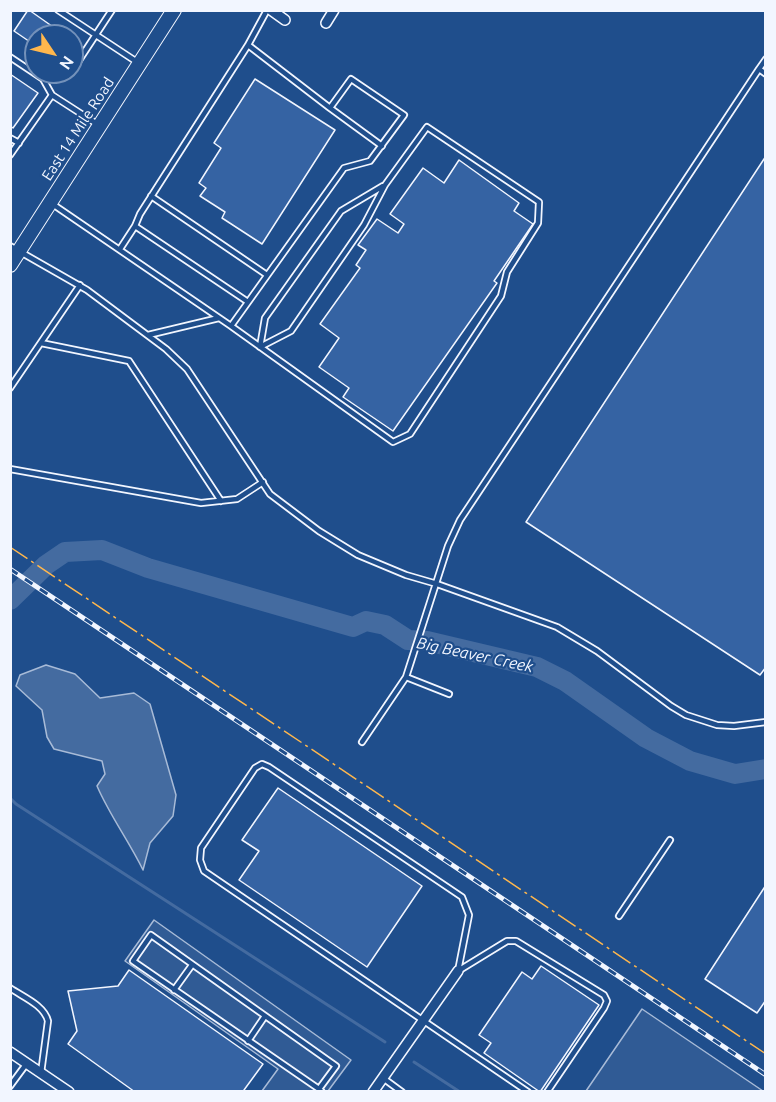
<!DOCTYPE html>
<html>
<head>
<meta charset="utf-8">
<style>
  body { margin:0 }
  #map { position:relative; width:776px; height:1102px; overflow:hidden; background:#1f4e8c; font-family:Ubuntu,sans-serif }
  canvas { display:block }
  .frame { position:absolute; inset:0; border:12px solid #f2f6ff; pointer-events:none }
  .north { position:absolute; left:24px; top:24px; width:60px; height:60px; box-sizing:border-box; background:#1f4e8c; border:2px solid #7391ba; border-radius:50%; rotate:125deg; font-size:16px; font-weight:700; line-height:24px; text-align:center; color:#f2f6ff }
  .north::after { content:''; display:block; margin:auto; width:21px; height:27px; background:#ffb74d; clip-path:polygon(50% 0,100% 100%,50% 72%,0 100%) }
</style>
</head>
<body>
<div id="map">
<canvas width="776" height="1102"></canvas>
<div class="frame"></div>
<div class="north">N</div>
</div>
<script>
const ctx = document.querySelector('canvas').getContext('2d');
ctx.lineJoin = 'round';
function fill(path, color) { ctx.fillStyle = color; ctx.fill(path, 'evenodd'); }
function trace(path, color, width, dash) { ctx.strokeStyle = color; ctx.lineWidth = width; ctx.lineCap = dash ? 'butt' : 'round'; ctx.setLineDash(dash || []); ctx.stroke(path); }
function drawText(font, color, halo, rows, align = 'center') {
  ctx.font = font + ' Ubuntu,sans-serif'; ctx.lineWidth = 4.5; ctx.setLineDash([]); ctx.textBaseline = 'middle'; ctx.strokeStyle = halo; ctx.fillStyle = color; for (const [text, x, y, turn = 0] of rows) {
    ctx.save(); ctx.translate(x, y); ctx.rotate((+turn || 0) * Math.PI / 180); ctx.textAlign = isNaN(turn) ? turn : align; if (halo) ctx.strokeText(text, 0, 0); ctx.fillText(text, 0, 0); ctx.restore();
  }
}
const built = new Path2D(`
  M154,920L351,1060L328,1091H262L278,1069L125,961Z
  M642,1009L763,1091H586Z`);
fill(built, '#305b95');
trace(built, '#a8bbd7', 1.5);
const water = new Path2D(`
  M46,665L75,674L100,698L134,693L150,704L176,795L173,816L150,843L143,870C129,841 110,816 97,786L105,774L102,761L54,749L47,737L42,710L16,686L20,675Z`);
fill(water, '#446ba0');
trace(water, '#a8bbd7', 1.5);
trace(new Path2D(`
  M10,798L16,804L385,1042
  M414,1062L460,1092`), '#446ba0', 3);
trace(new Path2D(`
  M10,600L46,565L65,552L102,550L148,568L353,627L366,621L385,625L408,640L427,641L537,667L565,681L646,738L690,761L735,774L766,769`), '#446ba0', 20);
const building = new Path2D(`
  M28,10H29L66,36H36V46L14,31Z
  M10,74L38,93L13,128L10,126Z
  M255,79L335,130L262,244L222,218L225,212L200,196L206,188L199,183L221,148L214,143Z
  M766,156V667L760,675L526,522Z
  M459,160L519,203L514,211L533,224L494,281L497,283L393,431L343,397L349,388L319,367L339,338L320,324L360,268L356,265L366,250L358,245L377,219L398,233L404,224L390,214L423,168L444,183Z
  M278,788L422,886L367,967L239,880L259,851L242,840Z
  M766,885V1000L757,1013L705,979Z
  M541,966L599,1005L540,1092L484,1053L491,1043L479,1035L522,972L532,979Z
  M129,970L263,1064L244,1090L246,1092H135L68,1044L77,1031L68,991L118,986Z`);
fill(building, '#3563a3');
trace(building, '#f2f6ff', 1.5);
const lane = new Path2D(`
  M58,10L137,62
  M10,57L43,79L52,95L97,124
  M766,59L759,69L766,74
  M72,71L112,10
  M330,108L382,146
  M10,138L19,143
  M10,155L52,95
  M151,196L267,275
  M51,203L231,326L344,168L370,161L404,115L351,79L330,108L248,45L267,10
  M135,226L248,302
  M10,246L87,290L166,349L187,369L270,494L319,531L358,555L406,575L437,584L557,627L597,651L671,706L686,715L717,725L734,726L766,722
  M120,249L135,226L140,214L248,45
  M231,326L393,442L410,434L501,296L507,272L538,223L539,202L427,127L385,185L364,225L291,331L260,347
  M148,335L219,318
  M41,343L129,361L221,501
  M260,347L265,318L341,211L383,186
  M10,388L80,285
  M10,469L201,503L237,499L263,482
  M406,677L449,694
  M362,742L406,677L448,546L460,520L759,69
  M619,916L670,840
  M458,971L469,915L462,897L269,767L262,764L255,768L201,848L200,860L204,871L528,1092
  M458,971L507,941H516L604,995L607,1001L604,1008L547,1092
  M10,988C23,997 44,1005 48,1021L41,1073
  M174,990L192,965
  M248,1041L265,1016
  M383,1078L402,1092
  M10,1086L27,1063
  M318,1092L319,1089L336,1066L151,935L133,961C195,1004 257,1047 319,1089L322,1092`);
const street = new Path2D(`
  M271,10L285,20
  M326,23L334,10
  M10,1052L69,1092
  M373,1092L458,971`);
const secondary = new Path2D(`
  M10,265L174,10`);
trace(lane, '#f2f6ff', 8);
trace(street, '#f2f6ff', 12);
trace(secondary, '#f2f6ff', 16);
trace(lane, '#1f4e8c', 4.5);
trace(street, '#1f4e8c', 9);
trace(secondary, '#1f4e8c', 14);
const rail = new Path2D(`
  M10,569L766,1075`);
trace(rail, '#f2f6ff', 5);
trace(rail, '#1f4e8c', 3, [9]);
trace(new Path2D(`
  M10,547L766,1054`), '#ffb74d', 1.5, [21, 4.5, 3, 4.5]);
drawText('15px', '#f2f6ff', '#1f4e8c', [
  ["East 14 Mile Road",78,129,-57]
]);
drawText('italic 16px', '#f2f6ff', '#1f4e8c', [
  ["Big Beaver Creek",475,655,12]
]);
</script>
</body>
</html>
